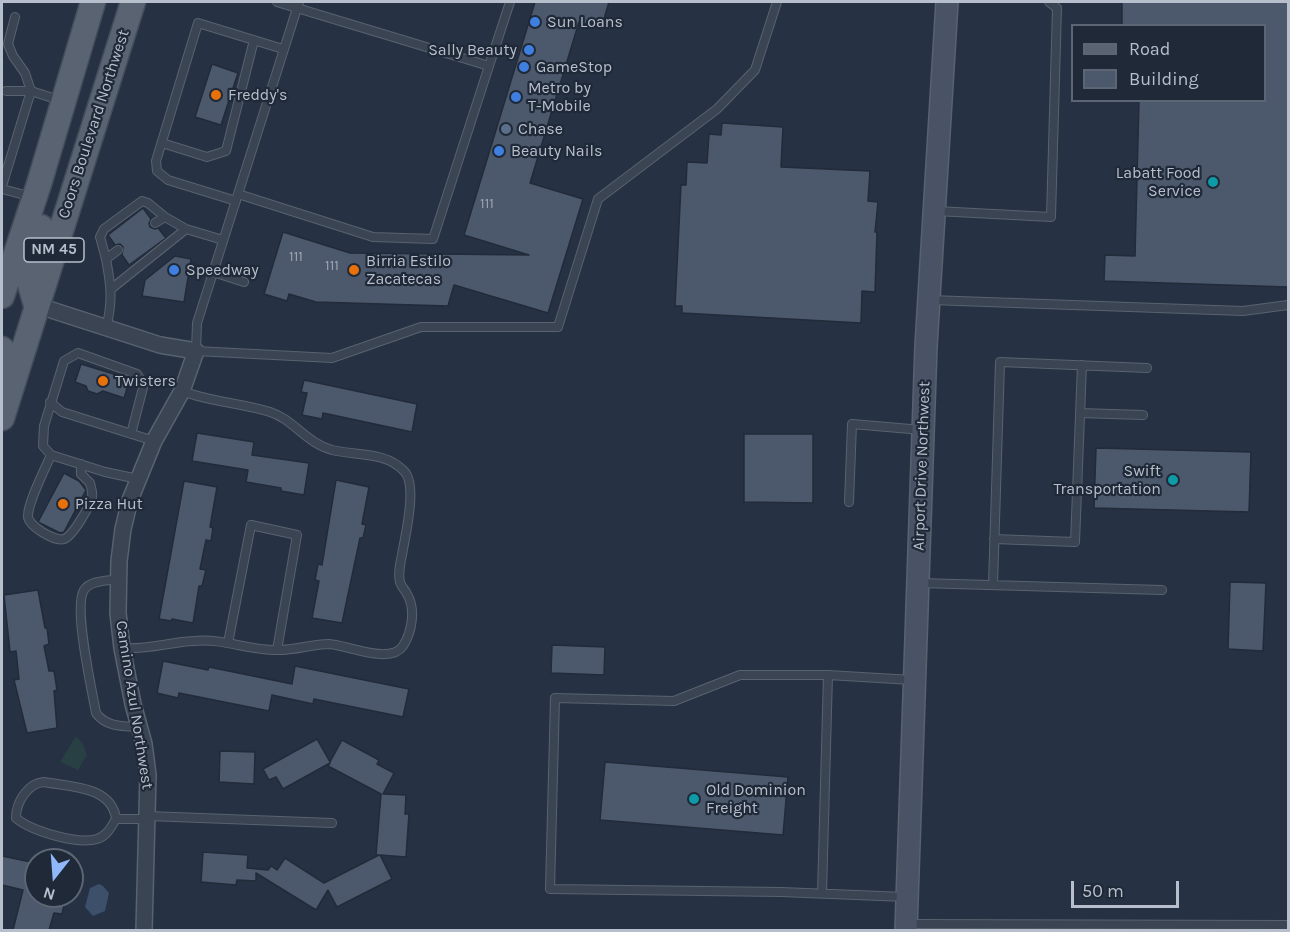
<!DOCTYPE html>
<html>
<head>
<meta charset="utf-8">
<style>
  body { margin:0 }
  #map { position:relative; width:1290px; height:932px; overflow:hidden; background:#263243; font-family:Karla,sans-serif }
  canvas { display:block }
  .frame { position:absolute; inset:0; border:3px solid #b8bfcc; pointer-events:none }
  .legend { position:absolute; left:1071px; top:24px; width:195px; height:78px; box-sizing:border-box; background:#1f2938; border:2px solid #5c6573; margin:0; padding:8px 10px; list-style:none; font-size:18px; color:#b8bfcc }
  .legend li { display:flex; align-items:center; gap:12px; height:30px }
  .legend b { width:30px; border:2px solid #5c6573 }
  .north { position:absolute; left:24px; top:848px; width:60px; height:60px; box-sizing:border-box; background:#1f2938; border:2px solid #5c6573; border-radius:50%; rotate:197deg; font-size:16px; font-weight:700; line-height:24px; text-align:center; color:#b8bfcc }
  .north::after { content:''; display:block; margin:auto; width:21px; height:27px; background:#90b7f9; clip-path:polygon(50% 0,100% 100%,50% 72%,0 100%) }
  .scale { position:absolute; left:1071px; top:881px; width:108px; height:27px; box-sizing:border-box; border:3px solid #b8bfcc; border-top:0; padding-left:8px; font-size:18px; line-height:21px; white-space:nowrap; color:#b8bfcc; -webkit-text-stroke:4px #1f2938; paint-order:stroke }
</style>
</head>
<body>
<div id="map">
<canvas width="1290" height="932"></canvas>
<div class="frame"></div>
<ul class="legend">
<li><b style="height:8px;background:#596372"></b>Road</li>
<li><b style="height:16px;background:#4c596c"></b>Building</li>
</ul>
<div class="north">N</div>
<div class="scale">50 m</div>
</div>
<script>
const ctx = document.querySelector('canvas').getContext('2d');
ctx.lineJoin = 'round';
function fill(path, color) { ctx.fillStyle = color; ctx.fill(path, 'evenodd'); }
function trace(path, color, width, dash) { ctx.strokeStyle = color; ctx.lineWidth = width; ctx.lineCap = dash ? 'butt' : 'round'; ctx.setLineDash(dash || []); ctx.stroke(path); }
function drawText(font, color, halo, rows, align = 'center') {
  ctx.font = font + ' Karla,sans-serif'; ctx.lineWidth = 4.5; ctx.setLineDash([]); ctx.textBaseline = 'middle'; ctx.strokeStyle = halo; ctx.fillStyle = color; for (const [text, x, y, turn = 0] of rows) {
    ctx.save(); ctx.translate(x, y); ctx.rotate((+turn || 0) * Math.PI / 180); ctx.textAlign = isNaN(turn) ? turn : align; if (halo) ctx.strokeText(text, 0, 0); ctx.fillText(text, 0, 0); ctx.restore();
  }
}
fill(new Path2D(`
  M76,736L83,744L87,755L78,770L60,762Z`), '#284043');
fill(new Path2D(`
  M99,884L103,886L109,893L105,911L93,916L85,907L90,888Z`), '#3c4f6b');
const building = new Path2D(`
  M535,2H609L601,29L579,22L530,183L583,199L548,313L454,285L448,306L316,302L289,294L287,301L264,294L283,232L350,253L529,255L464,235Z
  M1122,2H1288V287L1104,281L1105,255L1135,256L1139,100H1264V26H1122Z
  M212,64L238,73L221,125L195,117Z
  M722,123L783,127L781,167L870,171L868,201L878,202L875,232H877L875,292L862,291L861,323L682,313V306H675L681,185H686L687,162L707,163L709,134L721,135Z
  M143,208L151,219L149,223L150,227L155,229L158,228L166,238L129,265L122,255L123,247L120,244L115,245L108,235Z
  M175,256L191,259L184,302L142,296L145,280Z
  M81,364L130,379L124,398L103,391L97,394L88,391L86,386L75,382Z
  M304,380L417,404L412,432L323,413L322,419L302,415L307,393L301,392Z
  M197,433L254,442L252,455L309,463L304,495L281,491V488L246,482L248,470L192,461Z
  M744,434H813V503L744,502Z
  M1096,448L1251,452L1249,512L1094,508Z
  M64,473L79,481L86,490L64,532L60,533L38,522Z
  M336,480L369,487L362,524L366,525L363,538H360L342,623L312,618L319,581L315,580L318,564L322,565Z
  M184,481L217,487L210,527L213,528L211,541L206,540L200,569L206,570L202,586H199L193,623L172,619L171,621L159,619Z
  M1230,582L1266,583L1263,651L1228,649Z
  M38,590L45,628H47L49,644L44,646L49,671H54L57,690L54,691L57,728L27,733L14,680L19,679L16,651L10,652L4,595Z
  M552,645L605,647L604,675L551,673Z
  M163,661L208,670L209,667L292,684L295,666L409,689L403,717L314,699L313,704L272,695L269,711L179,693L178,698L157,693Z
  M317,739L330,762L342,740L379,760L377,764L394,773L383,794L406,795L405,814H409L406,857L380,855L392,879L337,907L328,890L316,910L256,873V881L237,880L236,885L201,882L203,852L248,855L247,868L268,870L271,866L277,870L285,858L324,883L379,855H376L381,794L328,766L330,763L283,789L276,777L269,780L263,769Z
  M220,751L255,752L254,784L219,782Z
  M605,762L788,777L783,835L600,820Z
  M2,856L36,863V896H66L62,914L54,913L49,930H13L23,890L2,885Z`);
fill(building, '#4c596c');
trace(building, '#212b3a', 1.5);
const lane = new Path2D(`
  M277,2L489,66L510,2
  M299,2L197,323L196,351L332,358L421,327H558L598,199L717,109L755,70L777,2
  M6,91H31L25,73L13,56L8,44L15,17
  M162,143L207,157L226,151L254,40
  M2,186L31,91L59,100
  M2,189L32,197
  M238,194L373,237L433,239L489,66
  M236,201L168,180L157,171L156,161L198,23L283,49
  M936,211L1051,217L1057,8L1049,2
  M155,223L165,217L186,229L223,240
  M106,259L100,237L104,229L142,201L148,203L165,217
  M213,272L244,282
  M111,289L186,229
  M930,300L1243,311L1288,305
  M106,328C113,302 111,285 106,259L118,250
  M50,402L62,412L154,441
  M1080,413L1143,415
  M131,434L144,384L137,374L78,353L64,361L44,426L43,446L51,455L105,472L138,479
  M51,455C45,469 28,502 28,516C28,526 55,542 64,539C73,536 90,506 92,497C93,492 91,488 90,483L81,474V464
  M849,502L852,424L922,430
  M994,539L1075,542L1082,365
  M118,579C108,581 91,580 84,590C73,607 92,690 96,713C106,727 122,726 138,727
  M920,583L1162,590
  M993,585L1000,362L1147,368
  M228,643L251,525L297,535L277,650
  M122,648C147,650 170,642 194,641C222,638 248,650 275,650C294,651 311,644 329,644C348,645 390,665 403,646C412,632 416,609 407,594C405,590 401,586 400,582C398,573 400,564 402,555C405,536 418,485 404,471C385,451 357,456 332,450C306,443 293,419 270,412C241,403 211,402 182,391
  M148,816L332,823
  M116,819C112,786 70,787 44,782C28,783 16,802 16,818C31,831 78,845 97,839C107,836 111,827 116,819H148
  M822,893L828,675
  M906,897L781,892L550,889L555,698L674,701L740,675H828L912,680
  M909,924L1288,925`);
const street = new Path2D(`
  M36,305L160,345L196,351L182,391L154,441L130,500L123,529L119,561L118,613L122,648L133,704L144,744L148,775L144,930`);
const secondary = new Path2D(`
  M906,930L926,346L947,2`);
const primary = new Path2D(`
  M2,296L39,184L93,2
  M36,305L27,274L41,227
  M2,349V362
  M2,418L133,2`);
trace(lane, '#59626f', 10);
trace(street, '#59626f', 18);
trace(secondary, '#59626f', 24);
trace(primary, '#444d5b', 27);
trace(lane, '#3b4452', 8);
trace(street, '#3b4452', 15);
trace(secondary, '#495365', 21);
trace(primary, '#596372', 24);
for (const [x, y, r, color] of [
  [535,22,6,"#3f7fe0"],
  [529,50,6,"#3f7fe0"],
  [524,67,6,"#3f7fe0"],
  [216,95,6,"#e8710a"],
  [516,97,6,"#3f7fe0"],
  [506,129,6,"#5c6f8a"],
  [499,151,6,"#3f7fe0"],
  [1213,182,6,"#0f9aa8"],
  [174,270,6,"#3f7fe0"],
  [354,270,6,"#e8710a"],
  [103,381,6,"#e8710a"],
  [1173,480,6,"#0f9aa8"],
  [63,504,6,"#e8710a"],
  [694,799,6,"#0f9aa8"]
]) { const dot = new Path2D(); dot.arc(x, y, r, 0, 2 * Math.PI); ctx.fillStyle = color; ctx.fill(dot); trace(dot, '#1f2938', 2); }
drawText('14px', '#9da6b4', null, [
  ["111",487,204],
  ["111",296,257],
  ["111",332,266]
]);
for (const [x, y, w] of [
  [54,250,60]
]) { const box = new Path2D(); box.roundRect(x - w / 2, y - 12, w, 24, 4.5); ctx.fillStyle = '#1f2938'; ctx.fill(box); trace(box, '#b8bfcc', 1.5); }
drawText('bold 15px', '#b8bfcc', null, [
  ["NM 45",54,250]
]);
drawText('16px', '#b8bfcc', '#1f2938', [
  ["Sun Loans",547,22],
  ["Sally Beauty",517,50,"right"],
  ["GameStop",536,67],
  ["Metro by",528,88],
  ["T-Mobile",528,106],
  ["Freddy's",228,95],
  ["Chase",518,129],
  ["Beauty Nails",511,151],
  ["Labatt Food",1201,173,"right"],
  ["Service",1201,191,"right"],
  ["Birria Estilo",366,261],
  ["Zacatecas",366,279],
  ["Speedway",186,270],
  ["Twisters",115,381],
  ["Swift",1161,471,"right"],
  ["Transportation",1161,489,"right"],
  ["Pizza Hut",75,504],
  ["Old Dominion",706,790],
  ["Freight",706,808]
], 'left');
drawText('16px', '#b8bfcc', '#1f2938', [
  ["Coors Boulevard Northwest",94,124,-72],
  ["Airport Drive Northwest",922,466,-88],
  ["Camino Azul Northwest",134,705,81]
]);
</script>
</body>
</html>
